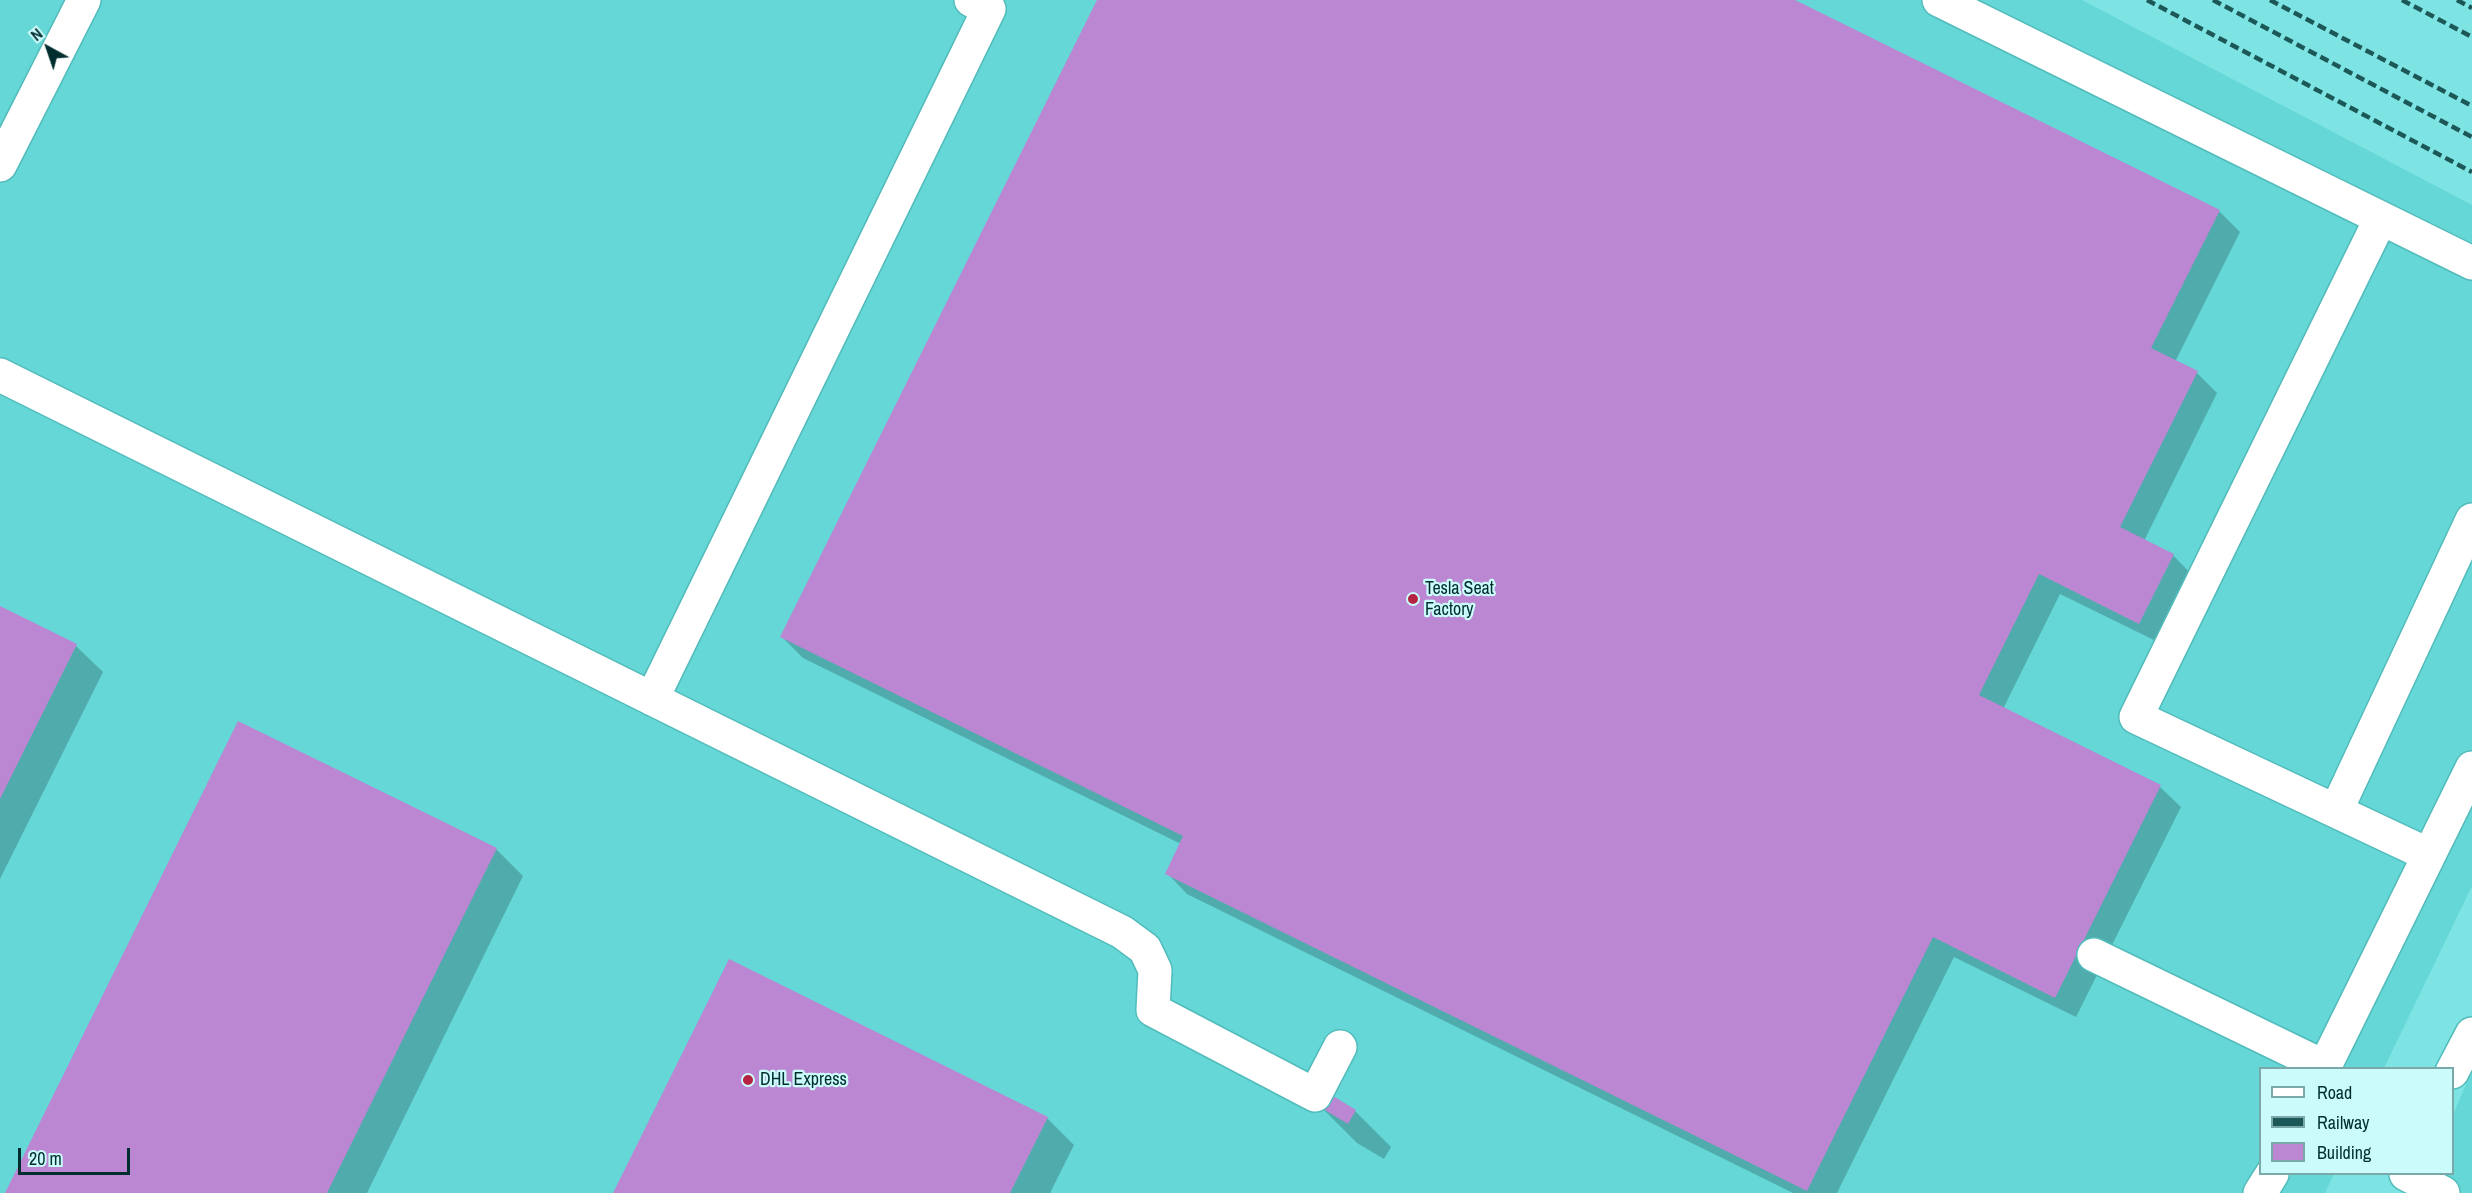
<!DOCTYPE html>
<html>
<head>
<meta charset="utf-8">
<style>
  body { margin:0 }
  #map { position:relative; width:2472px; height:1193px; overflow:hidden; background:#7de4e3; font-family:"Archivo Narrow",sans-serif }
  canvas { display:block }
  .legend { position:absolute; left:2259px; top:1067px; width:195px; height:108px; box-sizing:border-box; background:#ccfbfb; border:2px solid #7aa9a9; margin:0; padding:8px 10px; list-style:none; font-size:18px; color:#002e2e }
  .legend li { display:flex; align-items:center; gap:12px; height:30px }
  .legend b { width:30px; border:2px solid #7aa9a9 }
  .north { position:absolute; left:18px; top:18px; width:60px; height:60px; -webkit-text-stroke:4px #ccfbfb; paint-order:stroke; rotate:320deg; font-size:16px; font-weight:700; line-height:24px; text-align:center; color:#002e2e }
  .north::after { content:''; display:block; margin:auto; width:21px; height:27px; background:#002e2e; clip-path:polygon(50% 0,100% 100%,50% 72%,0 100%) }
  .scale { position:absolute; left:18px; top:1148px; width:112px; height:27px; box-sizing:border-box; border:3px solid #002e2e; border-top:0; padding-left:8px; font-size:18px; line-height:21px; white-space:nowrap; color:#002e2e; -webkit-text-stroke:4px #ccfbfb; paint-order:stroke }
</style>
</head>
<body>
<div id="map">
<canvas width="2472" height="1193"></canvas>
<ul class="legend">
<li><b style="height:8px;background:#fff"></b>Road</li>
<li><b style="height:8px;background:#1d5858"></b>Railway</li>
<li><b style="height:16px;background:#bb86d2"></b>Building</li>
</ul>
<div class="north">N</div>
<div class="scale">20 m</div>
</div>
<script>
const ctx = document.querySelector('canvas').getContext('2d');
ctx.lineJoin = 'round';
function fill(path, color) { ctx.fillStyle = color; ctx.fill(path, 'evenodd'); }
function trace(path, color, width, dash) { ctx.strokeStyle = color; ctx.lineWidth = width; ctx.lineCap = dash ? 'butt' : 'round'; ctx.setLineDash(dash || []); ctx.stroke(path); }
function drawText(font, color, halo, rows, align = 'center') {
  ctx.font = font + ' "Archivo Narrow",sans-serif'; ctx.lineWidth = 4.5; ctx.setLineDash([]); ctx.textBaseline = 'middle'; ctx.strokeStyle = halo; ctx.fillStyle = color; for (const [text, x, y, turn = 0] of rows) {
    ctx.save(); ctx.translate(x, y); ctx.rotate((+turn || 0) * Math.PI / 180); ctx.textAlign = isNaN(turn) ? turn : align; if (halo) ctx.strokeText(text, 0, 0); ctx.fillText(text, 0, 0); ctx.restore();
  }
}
fill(new Path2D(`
  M0,0H2082L2472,205V886L2384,1068H2260V1174H2334L2325,1193H0Z
  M2472,1070V1193H2419L2427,1174H2452L2453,1115Z`), '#65d7d7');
fill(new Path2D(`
  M1099,0H1791L2219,211L2240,232L2175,362L2197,373L2217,393L2144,541L2173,555L2193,576L2160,643L2060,594L2003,709L2160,787L2181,807L2076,1017L1954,957L1837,1193H1793L1187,894L1167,873L1181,844L803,658L782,637Z
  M0,608L76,646L103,672L0,879Z
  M239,723L497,850L523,876L367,1193H7Z
  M1321,1107L1355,1111L1391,1147L1384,1159L1357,1143Z
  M1047,1118L1074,1145L1050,1193H614Z`), '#0003');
fill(new Path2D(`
  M1097,0H1795L2220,210L2151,348L2198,371L2120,527L2174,554L2139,624L2039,574L1979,695L2161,785L2055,998L1933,937L1807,1191L1165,874L1183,836L780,637Z
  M0,606L77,644L0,799Z
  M238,721L497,848L327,1193H5Z
  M729,959L1048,1117L1010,1193H613Z
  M1328,1093L1356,1110L1348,1124L1320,1107Z`), '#bb86d2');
const minor = new Path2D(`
  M1939,0L2472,263
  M0,165L84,0
  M2381,218L2136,717L2429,855
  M0,375L1122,932L1145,949L1155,970L1153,1010L1315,1095L1340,1047
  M652,699L989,9L971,0
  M2336,811L2472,520
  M2094,955L2325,1067
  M2324,1068L2472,768
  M2452,1072L2472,1034
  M2406,1174L2443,1193
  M2260,1193L2272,1174`);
trace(minor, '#52bbbb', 36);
trace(minor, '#fff', 33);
trace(new Path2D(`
  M2147,0L2472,172
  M2213,0L2472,137
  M2270,0L2472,106
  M2402,0L2472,37
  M2457,0L2472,8`), '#1d5858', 4.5, [9, 4.5]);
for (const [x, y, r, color] of [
  [1413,599,6,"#b52242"],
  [748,1080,6,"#b52242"]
]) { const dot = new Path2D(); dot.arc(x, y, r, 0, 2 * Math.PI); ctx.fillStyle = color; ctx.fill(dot); trace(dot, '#ccfbfb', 2); }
drawText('18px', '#002e2e', '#ccfbfb', [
  ["Tesla Seat",1425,589],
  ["Factory",1425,610],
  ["DHL Express",760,1080]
], 'left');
</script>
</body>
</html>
